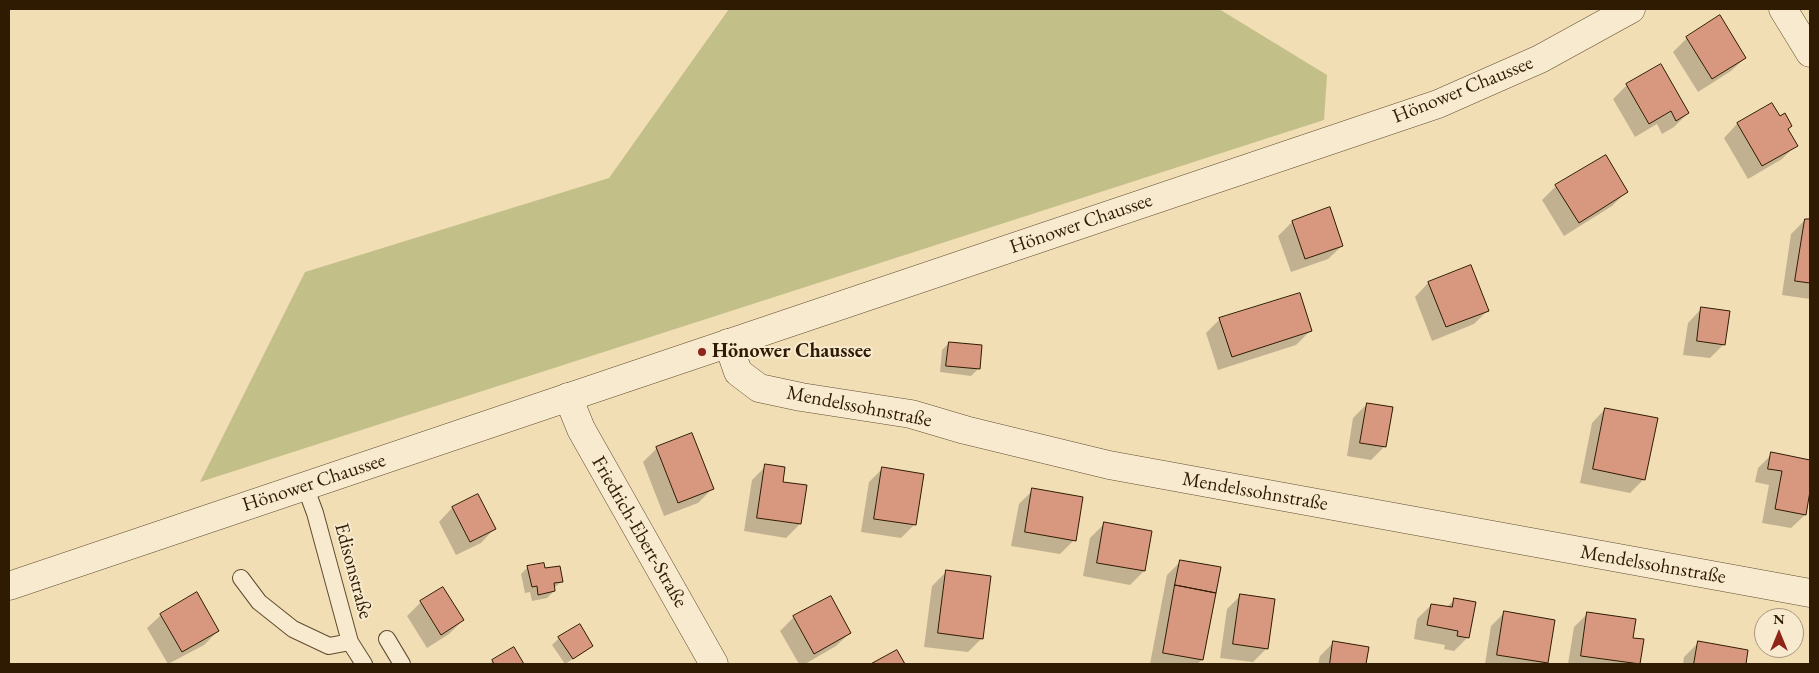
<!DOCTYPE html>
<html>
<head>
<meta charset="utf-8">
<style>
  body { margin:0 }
  #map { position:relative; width:1819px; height:673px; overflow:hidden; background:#f2deb5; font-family:"EB Garamond",serif }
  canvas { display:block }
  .frame { position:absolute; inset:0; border:10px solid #2f1b02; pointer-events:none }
  .north { position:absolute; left:1754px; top:608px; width:50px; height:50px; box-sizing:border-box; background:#f7eacf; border:1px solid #a7977d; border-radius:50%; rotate:0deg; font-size:14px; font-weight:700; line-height:20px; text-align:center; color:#2f1b02 }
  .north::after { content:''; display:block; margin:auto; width:18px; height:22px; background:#8f2418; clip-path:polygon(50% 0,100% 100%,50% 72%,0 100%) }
</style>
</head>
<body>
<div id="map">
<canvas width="1819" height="673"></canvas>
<div class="frame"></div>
<div class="north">N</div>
</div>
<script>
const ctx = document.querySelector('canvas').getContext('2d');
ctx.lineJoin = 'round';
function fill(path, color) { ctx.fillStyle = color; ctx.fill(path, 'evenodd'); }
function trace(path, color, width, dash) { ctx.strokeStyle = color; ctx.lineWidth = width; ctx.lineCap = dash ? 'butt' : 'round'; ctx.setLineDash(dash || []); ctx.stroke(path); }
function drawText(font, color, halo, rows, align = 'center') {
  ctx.font = font + ' "EB Garamond",serif'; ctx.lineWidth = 4; ctx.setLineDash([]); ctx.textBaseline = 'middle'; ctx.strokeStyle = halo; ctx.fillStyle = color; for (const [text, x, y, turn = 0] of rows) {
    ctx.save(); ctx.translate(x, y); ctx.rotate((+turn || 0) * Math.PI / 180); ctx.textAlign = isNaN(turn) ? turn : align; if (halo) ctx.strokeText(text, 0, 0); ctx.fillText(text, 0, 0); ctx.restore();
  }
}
fill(new Path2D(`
  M729,9H1219L1327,75L1324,120L200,482L305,272L609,178Z`), '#c2bf88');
fill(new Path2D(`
  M1720,17L1745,58L1731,71L1698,92L1673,52L1687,38Z
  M1660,66L1688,113L1674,127L1662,134L1657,124L1635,137L1613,99L1627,85Z
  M1771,105L1796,145L1782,159L1748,179L1724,138L1737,124Z
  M1606,157L1626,192L1612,206L1564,236L1542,200L1556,186Z
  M1805,220L1810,221V299L1782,295L1791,234Z
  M1292,222L1342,246L1328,259L1291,272L1278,236Z
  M1471,267L1488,310L1474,324L1432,341L1415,297L1428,283Z
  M1701,309L1724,344L1710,358L1683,355L1688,323Z
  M1220,319L1310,331L1296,345L1218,370L1206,333Z
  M949,343L978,369L971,376L940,372L942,350Z
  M1367,404L1385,446L1371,460L1347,456L1353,418Z
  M1605,409L1644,479L1630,493L1580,483L1592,423Z
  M657,448L712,489L698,503L664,516L643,462Z
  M1772,454L1810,461V484L1805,515L1791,528L1762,523L1769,485L1755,482L1758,468Z
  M766,466L782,483L800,524L786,538L744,531L752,480Z
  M883,468L915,524L901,538L861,532L869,482Z
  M1033,490L1074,540L1060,554L1011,546L1019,504Z
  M477,495L494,529L481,543L456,555L439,522L452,508Z
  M1104,524L1144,571L1130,585L1083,576L1090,538Z
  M1181,561L1202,660L1197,664H1150L1167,575Z
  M528,567L544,570L562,581L553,589L554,591L547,598L532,601L530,592L525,593L521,574Z
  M946,572L982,638L968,652L924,647L932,586Z
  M443,588L463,620L449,634L427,648L407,616L421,602Z
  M1241,595L1267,648L1253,662L1220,658L1227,609Z
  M1454,600L1468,637L1454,651L1444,649L1445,645L1414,639L1417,619L1431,605L1446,608Z
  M1505,612L1554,621L1545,664H1485L1491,626Z
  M1588,613L1632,639L1643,641L1639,664H1568L1574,627Z
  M161,615L218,631L204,645L168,664L147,628Z
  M794,617L850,633L836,646L805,664H799L780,631Z
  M559,638L591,646L584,652L565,664L552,645Z
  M1334,642L1367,648L1365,664H1318L1320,656Z
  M1698,643L1747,651L1745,664H1683L1684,657Z
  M513,648L523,664H489L493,661Z`), '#0003');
const building = new Path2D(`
  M1720,15L1746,58L1712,79L1686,37Z
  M1661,64L1689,113L1676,121L1671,111L1649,124L1626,84Z
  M1772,103L1780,116L1785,113L1792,126L1788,129L1798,146L1762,166L1737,123Z
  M1606,155L1628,192L1579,223L1555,185Z
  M1330,207L1343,246L1305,259L1292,221Z
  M1805,219H1810V283L1795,281Z
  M1471,265L1489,311L1446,327L1428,282Z
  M1300,293L1312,331L1232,357L1219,318Z
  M1701,307L1730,311L1725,345L1697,341Z
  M949,342L982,345L980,369L946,366Z
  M1367,403L1393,407L1386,447L1360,443Z
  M1605,408L1658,418L1645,480L1593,469Z
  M692,433L714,489L678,503L656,447Z
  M1771,452L1810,460V491L1806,515L1775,509L1782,471L1768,469Z
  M765,464L785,467L783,482L807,485L801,524L757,518Z
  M882,467L924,474L916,525L874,519Z
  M1032,488L1083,497L1076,541L1025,532Z
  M478,494L496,529L470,542L452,507Z
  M1104,522L1152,531L1145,571L1097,563Z
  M1180,560L1221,567L1216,593L1175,585Z
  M544,563L545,568L560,566L563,582L554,583L555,591L538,595L537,586L532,587L527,566Z
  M946,570L991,576L983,639L938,633Z
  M1175,585L1216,593L1203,660L1163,653Z
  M443,587L464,620L441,635L420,601Z
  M197,592L219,631L182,652L160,614Z
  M1240,594L1275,599L1268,649L1233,644Z
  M831,596L851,633L814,654L793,616Z
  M1454,598L1476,602L1469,638L1457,636L1458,631L1427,625L1431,604L1452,607Z
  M1504,611L1555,620L1548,663L1497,655Z
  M1587,612L1636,619L1633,638L1644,639L1640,664L1581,656Z
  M580,624L593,646L573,659L558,637Z
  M1333,641L1369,647L1366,664H1330Z
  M1698,641L1748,650L1746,664H1694Z
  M514,647L524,664H494L492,660Z
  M897,650L905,664H871Z`);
fill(building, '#d7987f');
trace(building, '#2f1b02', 1);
const service = new Path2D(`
  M305,486L315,513L350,642L364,664
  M241,578L259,602L293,629L329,646L350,642
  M387,639L402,664`);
const minor = new Path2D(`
  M1783,9L1810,53
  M728,343L738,372L759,388L801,397L911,414L965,430L1109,465L1810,593
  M568,397L581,429L714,664`);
const tertiary = new Path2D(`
  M9,586L1438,104L1540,59L1631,9`);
trace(service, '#604c2f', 18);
trace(minor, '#604c2f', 29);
trace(tertiary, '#604c2f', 29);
trace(service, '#f7eacf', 16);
trace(minor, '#f7eacf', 28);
trace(tertiary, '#f7eacf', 28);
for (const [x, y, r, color] of [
  [702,352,5,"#8f2418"]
]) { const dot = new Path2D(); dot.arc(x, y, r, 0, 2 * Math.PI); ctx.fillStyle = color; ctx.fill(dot); trace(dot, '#f7eacf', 2); }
drawText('20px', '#2f1b02', '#f7eacf', [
  ["Hönower Chaussee",1463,90,-22],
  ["Hönower Chaussee",1081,224,-19],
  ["Mendelssohnstraße",859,407,11],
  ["Hönower Chaussee",314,483,-18],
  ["Mendelssohnstraße",1255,492,10],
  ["Friedrich-Ebert-Straße",639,532,60],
  ["Mendelssohnstraße",1653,565,10],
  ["Edisonstraße",353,571,75]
]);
drawText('bold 20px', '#2f1b02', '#f7eacf', [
  ["Hönower Chaussee",712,352]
], 'left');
</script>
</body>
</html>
